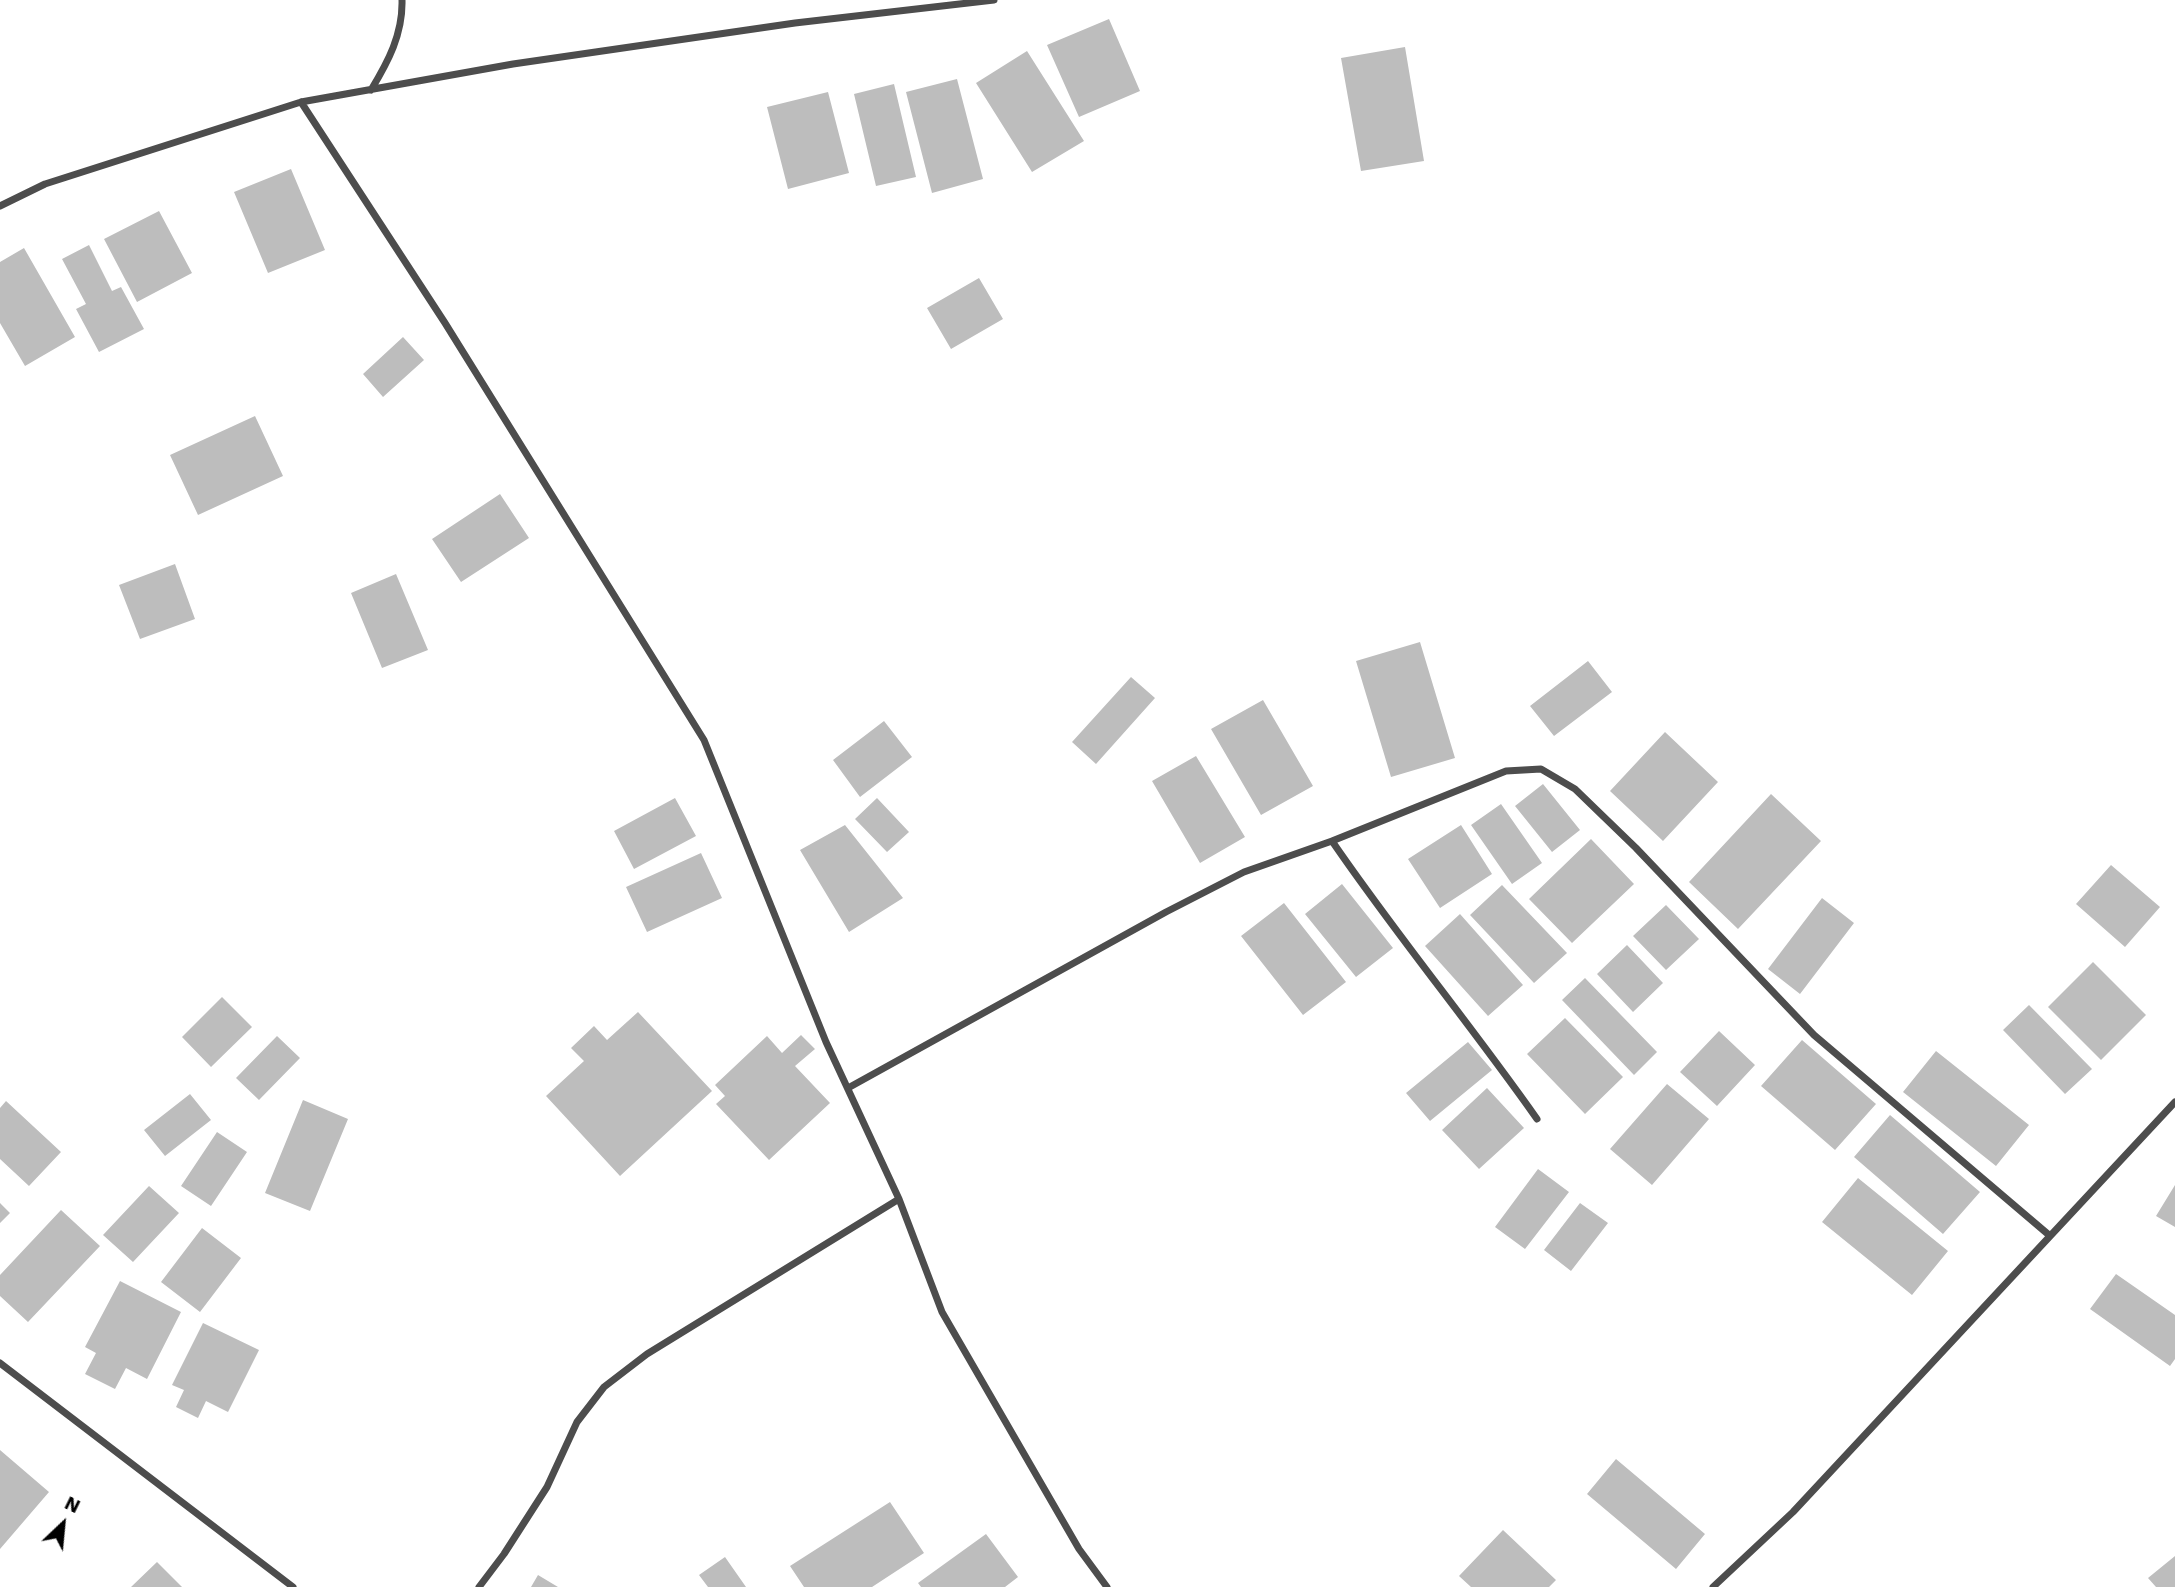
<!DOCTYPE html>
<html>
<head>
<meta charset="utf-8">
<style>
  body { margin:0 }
  #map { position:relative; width:2175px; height:1587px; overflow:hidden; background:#fff; font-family:"Work Sans",sans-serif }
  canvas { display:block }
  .north { position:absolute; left:28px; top:1489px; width:70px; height:70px; -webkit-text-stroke:5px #fff; paint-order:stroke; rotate:26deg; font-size:19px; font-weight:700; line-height:28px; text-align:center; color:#000 }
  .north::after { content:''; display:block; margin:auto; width:24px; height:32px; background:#000; clip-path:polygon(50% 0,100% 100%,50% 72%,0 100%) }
</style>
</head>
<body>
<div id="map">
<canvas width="2175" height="1587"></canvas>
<div class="north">N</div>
</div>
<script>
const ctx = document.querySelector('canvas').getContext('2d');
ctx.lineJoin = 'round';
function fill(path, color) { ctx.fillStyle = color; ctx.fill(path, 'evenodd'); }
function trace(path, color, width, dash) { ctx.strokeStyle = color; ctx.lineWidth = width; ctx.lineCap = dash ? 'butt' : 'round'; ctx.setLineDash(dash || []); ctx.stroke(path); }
fill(new Path2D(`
  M1109,19L1140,91L1079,117L1047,45Z
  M1405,47L1424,161L1361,171L1341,58Z
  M1027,51L1084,141L1032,172L976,83Z
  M957,79L983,179L932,193L906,92Z
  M894,84L916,177L876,186L854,94Z
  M828,92L849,173L788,189L767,107Z
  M291,169L325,250L268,273L234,192Z
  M159,211L192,273L137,302L104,239Z
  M89,245L112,291L121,287L144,329L99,352L76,309L86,304L62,259Z
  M24,248L75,337L25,366L0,323V262Z
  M979,278L1003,319L951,349L927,308Z
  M403,337L424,360L383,397L363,374Z
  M255,416L283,476L198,515L170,455Z
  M500,494L529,538L461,582L432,539Z
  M175,564L195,619L140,639L119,585Z
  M396,574L428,650L382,668L351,593Z
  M1420,642L1455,758L1391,777L1356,661Z
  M1588,661L1612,692L1554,736L1530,706Z
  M1131,677L1155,698L1096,764L1072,742Z
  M1263,700L1313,786L1261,815L1211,729Z
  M884,721L912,757L860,797L833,760Z
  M1665,732L1718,782L1663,841L1610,791Z
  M1196,756L1245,837L1200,863L1152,781Z
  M1543,784L1580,830L1552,852L1515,806Z
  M1771,794L1821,841L1738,929L1689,882Z
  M675,798L696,836L634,869L614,831Z
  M877,798L909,832L887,852L855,819Z
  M1501,804L1542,863L1512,884L1471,825Z
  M845,825L903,898L849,932L800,850Z
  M1461,825L1492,874L1440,908L1408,859Z
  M1591,839L1634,884L1572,943L1529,899Z
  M701,853L722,898L647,932L626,887Z
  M2111,865L2160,907L2125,947L2076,904Z
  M1342,884L1393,948L1356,977L1305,914Z
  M1502,885L1567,953L1534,983L1470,915Z
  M1822,898L1854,923L1800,994L1768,969Z
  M1284,903L1346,982L1303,1015L1241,936Z
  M1666,905L1699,939L1666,970L1633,936Z
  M1460,914L1523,985L1488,1016L1425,946Z
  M1627,945L1663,983L1633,1012L1597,974Z
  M2093,962L2146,1015L2101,1060L2048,1007Z
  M1585,978L1657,1052L1634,1075L1562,1000Z
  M222,997L252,1027L211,1067L182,1037Z
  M2029,1005L2092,1069L2065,1094L2003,1030Z
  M638,1012L712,1091L620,1176L546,1096L584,1061L571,1048L594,1026L607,1040Z
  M1565,1018L1623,1077L1585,1114L1527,1054Z
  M1719,1031L1755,1065L1717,1106L1680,1072Z
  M801,1035L815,1049L795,1066L830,1103L769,1160L716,1104L725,1096L715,1085L767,1036L782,1053Z
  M277,1036L300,1058L259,1100L236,1078Z
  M1802,1040L1876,1104L1835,1150L1761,1086Z
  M1468,1042L1492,1070L1430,1121L1406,1093Z
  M1936,1051L2029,1125L1996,1166L1903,1092Z
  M1667,1084L1709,1119L1652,1185L1610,1149Z
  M1487,1088L1524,1128L1479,1169L1442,1130Z
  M190,1094L211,1120L165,1156L144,1130Z
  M303,1100L348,1119L310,1211L265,1193Z
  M6,1101L61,1152L29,1186L0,1159V1108Z
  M1890,1115L1980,1192L1943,1234L1854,1157Z
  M217,1132L247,1152L211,1206L181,1186Z
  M1538,1169L1569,1192L1525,1249L1495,1227Z
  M1858,1178L1948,1251L1912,1295L1822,1222Z
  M2175,1185V1227L2156,1216Z
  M149,1186L179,1213L133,1262L103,1235Z
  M0,1203L10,1213L0,1223Z
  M1580,1203L1608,1223L1571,1271L1544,1250Z
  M61,1210L100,1246L28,1322L0,1296V1275Z
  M202,1228L241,1258L200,1312L161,1282Z
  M2116,1274L2175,1315V1359L2170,1366L2090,1309Z
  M120,1281L181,1312L147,1379L126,1368L115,1389L85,1374L96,1353L85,1347Z
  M203,1323L259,1350L228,1412L206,1401L198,1418L176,1407L184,1390L172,1385Z
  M0,1450L49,1492L0,1549Z
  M1616,1459L1705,1534L1676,1569L1587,1494Z
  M890,1502L924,1553L872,1587H804L790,1566Z
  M1503,1530L1556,1580L1549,1587H1471L1459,1576Z
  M986,1534L1018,1577L1005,1587H921L918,1583Z
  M2175,1556V1587H2156L2148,1578Z
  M725,1557L746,1587H708L699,1575Z
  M157,1562L182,1587H131Z
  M538,1575L558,1587H531Z`), '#bdbdbd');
trace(new Path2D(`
  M371,90C388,62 403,34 402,0
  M301,102L445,323L704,740L826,1042L899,1199L942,1312L1079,1549L1107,1587
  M0,206L45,184L301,102L513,64L795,23L994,0
  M1332,841L1506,771L1541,769L1575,789L1636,848L1814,1035L2049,1235
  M848,1088L1166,912L1244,872L1332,841C1397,936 1471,1025 1537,1119
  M0,1363L293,1587
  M479,1587L504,1554L547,1487L577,1422L604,1387L647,1354L899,1199
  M1713,1587L1793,1512L2175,1102`), '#4d4d4d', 7);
</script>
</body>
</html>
